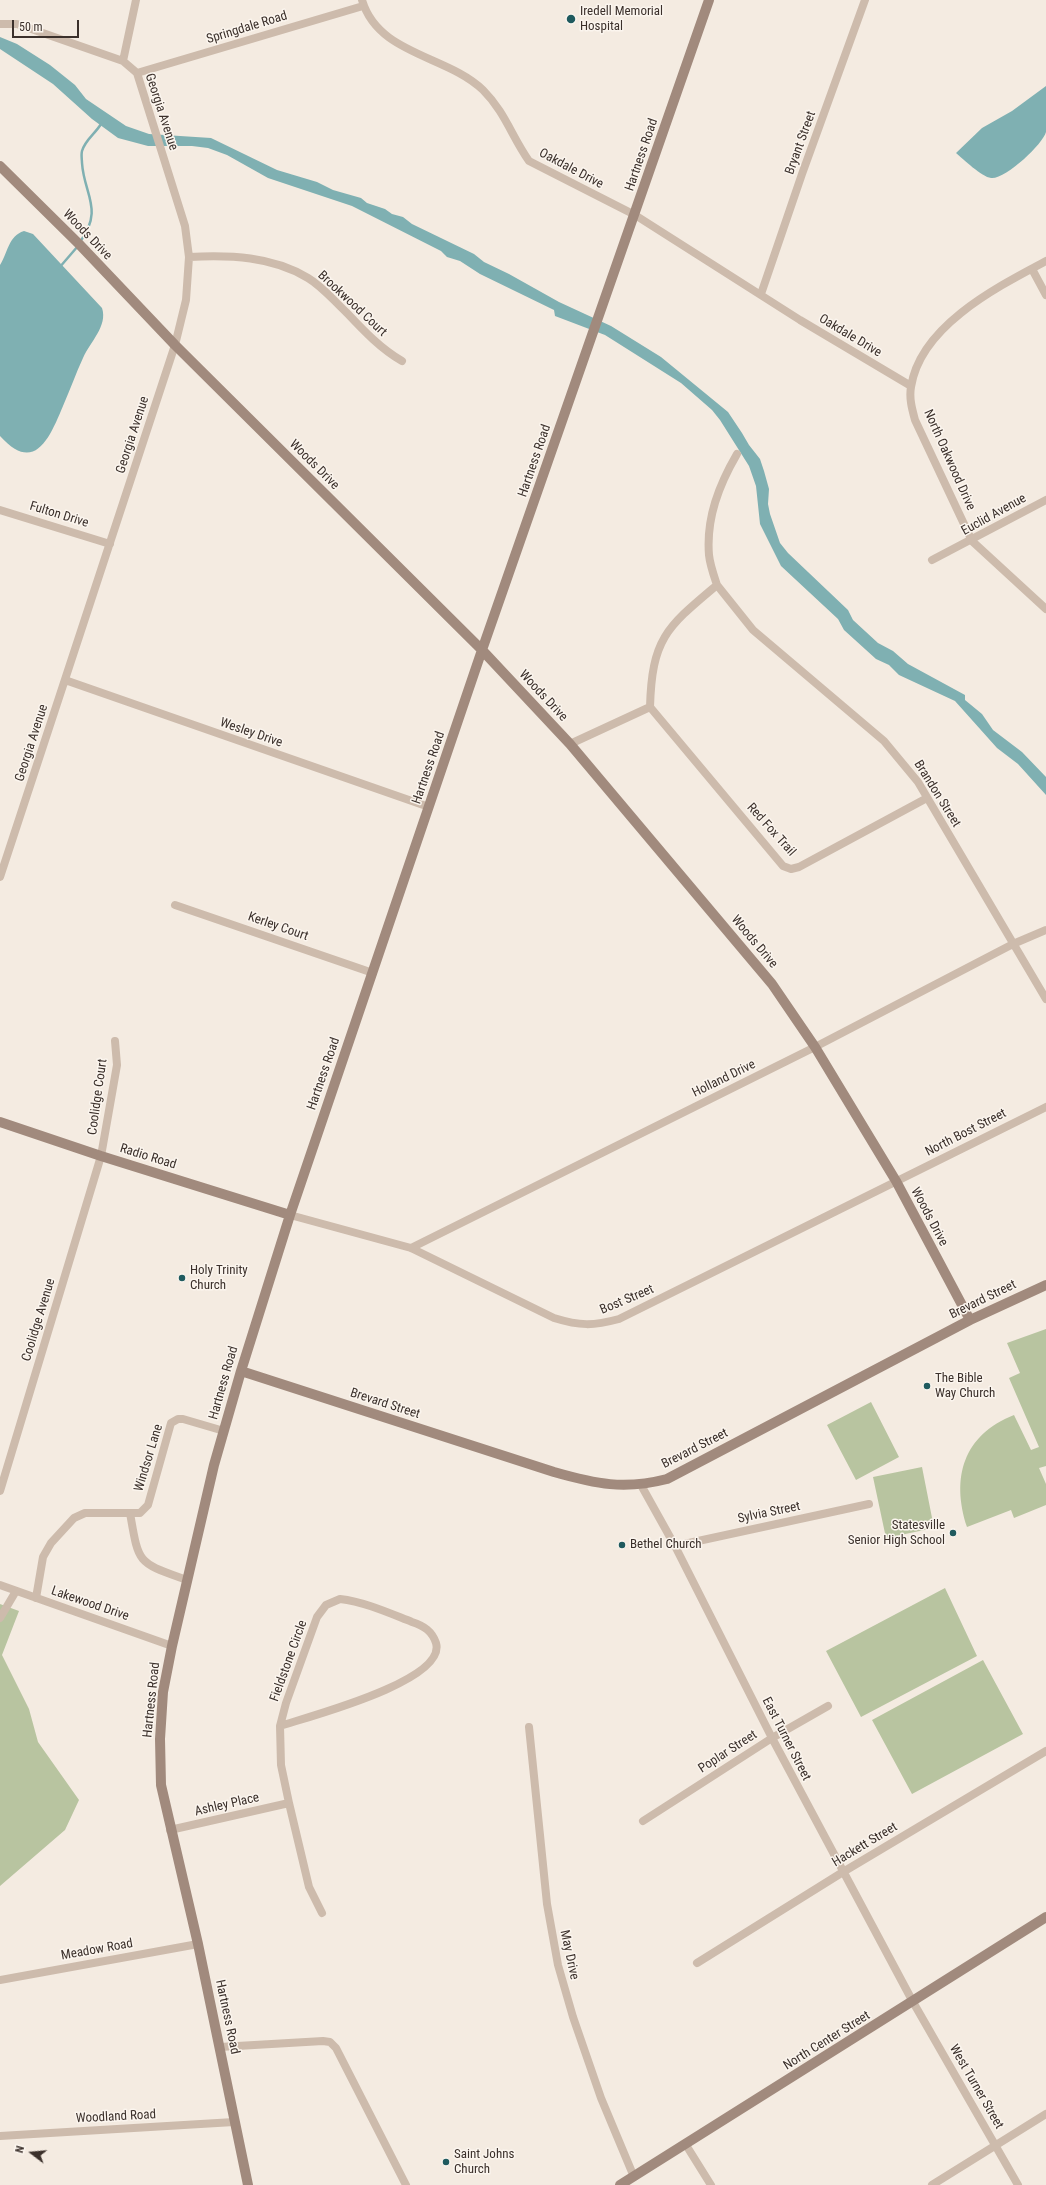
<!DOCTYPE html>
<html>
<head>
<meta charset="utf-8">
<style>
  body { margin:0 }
  #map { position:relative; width:1046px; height:2185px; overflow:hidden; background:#f4ebe1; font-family:"Roboto Condensed",sans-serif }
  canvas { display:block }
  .north { position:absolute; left:12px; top:2133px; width:40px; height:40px; -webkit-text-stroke:3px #fbf5ee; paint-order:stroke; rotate:286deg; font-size:11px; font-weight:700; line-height:16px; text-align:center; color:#3b302b }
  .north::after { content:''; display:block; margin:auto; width:14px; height:18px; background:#3b302b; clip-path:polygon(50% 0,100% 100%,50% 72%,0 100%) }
  .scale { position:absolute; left:12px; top:20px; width:67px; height:18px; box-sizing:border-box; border:2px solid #3b302b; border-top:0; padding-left:5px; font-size:12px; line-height:14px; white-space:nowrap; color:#3b302b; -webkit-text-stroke:3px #fbf5ee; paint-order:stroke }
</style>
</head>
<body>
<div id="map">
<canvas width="1046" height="2185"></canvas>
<div class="north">N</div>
<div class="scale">50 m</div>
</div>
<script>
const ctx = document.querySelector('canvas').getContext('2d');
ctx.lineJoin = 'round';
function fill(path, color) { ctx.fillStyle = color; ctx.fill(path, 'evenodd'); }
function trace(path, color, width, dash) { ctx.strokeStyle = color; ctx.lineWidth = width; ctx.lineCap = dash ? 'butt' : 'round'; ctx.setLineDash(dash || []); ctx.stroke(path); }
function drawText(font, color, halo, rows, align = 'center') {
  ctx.font = font + ' "Roboto Condensed",sans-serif'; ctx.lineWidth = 3; ctx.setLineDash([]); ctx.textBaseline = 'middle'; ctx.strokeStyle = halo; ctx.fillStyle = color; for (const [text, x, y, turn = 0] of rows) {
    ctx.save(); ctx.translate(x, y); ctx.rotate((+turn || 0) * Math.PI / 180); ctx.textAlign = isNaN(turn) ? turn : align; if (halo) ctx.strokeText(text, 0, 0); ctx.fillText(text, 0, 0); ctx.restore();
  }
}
fill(new Path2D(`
  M1046,1329V1466L1039,1468L1046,1484V1505L1014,1518L1011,1510L967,1527C951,1478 963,1435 1014,1415L1031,1450L1039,1447L1009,1378L1020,1373L1007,1343Z
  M871,1402L899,1457L856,1480L827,1425Z
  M922,1467L934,1528L886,1538L873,1477Z
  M945,1588L977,1656L861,1717L826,1651Z
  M0,1604L19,1611L2,1655L29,1709L38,1742L79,1800L65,1830L0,1886Z
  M983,1660L1023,1734L912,1794L872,1720Z`), '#b8c4a0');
fill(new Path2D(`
  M0,37L17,44L50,65L75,85L86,99L126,126L149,134L211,138L277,170L317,182L333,190L361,198L367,203L385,209L392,214L403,217L412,224L474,254L484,262L509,274L559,302L611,326L661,357L728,412L742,433L749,445L760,459L764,471L769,489L768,504L770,514L780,543L788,553L848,610L853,620L878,643L893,651L908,664L965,695V700L982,714L993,730L1022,752L1046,777V795L1018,764L997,748L955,701L899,675L889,665L876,659L844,630L838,619L781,566L760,524L756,486L749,466L720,420L712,410L681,383L605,335L555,316L554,310L480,274L460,261L447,257L441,251L352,206L268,178L227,155L208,148L192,146H148L118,138L92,119L53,84L0,49Z
  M1046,86C1046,98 1046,120 1046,132C1043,144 1005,180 991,178C982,177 963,159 956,153L982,128L1012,111Z
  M24,231L33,234L102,308C108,326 90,342 83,358C76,373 70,390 63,406C50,437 35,475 0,436V265C8,253 8,236 24,231Z`), '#7fb0b2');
trace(new Path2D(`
  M80,242C104,209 84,195 82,163C82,160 81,155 82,151C85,140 95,134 101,124
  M59,268L78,246`), '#7fb0b2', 2.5);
trace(new Path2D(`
  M362,0C378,55 447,55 483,90C505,112 512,137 529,161L635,215L800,320L911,386
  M0,24H17L123,61
  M137,73L363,6
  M189,257C230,255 272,256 308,278C323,287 334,301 347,313C364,331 381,349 402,361
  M1046,261C997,287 920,326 911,387C909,398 912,409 915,420L972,541L1046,609
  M1032,269L1046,295
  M761,294L802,174L865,0
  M0,510L110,544
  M932,560L1046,500
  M717,585L753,630L884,741L918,782L1046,999
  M65,680L429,807
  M650,707L783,866L791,869L799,867L927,798
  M570,744L650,707C652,638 667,627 717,585C714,576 710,565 709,555C706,518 719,485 737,454
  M0,877L175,345L186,300L189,257L185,226L137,73L123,61L136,0
  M175,905L373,973
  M290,1215L411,1248L554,1318C580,1326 593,1326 619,1319L1046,1107
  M411,1248L815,1047L1013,944L1046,930
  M641,1485L675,1546L772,1738L913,2002L1018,2185
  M0,1491L101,1156L117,1065L115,1041
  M130,1513C139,1565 137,1562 187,1580
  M675,1546L869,1504
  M0,1585L172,1646
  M36,1598L43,1557L51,1543L74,1518L85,1513H140L148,1505L171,1423L178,1419H183L224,1431
  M340,1599C365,1602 389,1613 412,1622C424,1626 432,1631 436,1643C447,1681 307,1717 280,1726L286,1703L317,1617L326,1605Z
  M0,1618L16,1591
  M280,1726L281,1765L289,1803L309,1887L322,1913
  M529,1727L547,1904L558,1965L573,2017L601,2098L634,2177
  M643,1821L772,1738L828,1706
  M170,1830L289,1803
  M697,1963L843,1872L1046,1751
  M0,1980L198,1944
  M220,2047L323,2041L330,2042L336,2048L406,2185
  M0,2136L234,2122
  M686,2145L711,2185
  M932,2185L1046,2114`), '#cdbbac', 8);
trace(new Path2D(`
  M0,166L79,244L175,345L482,650L570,744L772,984L815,1047L896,1181L970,1320
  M0,1122L101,1156L290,1215
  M241,1371L554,1472C596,1484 624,1490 667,1479L970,1320L1046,1285
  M248,2185L198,1944L161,1785L160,1739L163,1692L172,1646L214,1465L241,1371L290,1215L482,650L709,0
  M620,2185L1046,1917`), '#a18a7d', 10);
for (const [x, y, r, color] of [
  [571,19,5,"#1f5a5e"],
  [182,1278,4,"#1f5a5e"],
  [927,1386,4,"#1f5a5e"],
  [953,1533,4,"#1f5a5e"],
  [622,1545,4,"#1f5a5e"],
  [446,2162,4,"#1f5a5e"]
]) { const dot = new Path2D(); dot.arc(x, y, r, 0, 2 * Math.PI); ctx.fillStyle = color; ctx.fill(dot); trace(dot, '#fbf5ee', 1.5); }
drawText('13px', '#3b302b', '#fbf5ee', [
  ["Iredell Memorial",580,12],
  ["Hospital",580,27],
  ["Holy Trinity",190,1271],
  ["Church",190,1286],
  ["The Bible",935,1379],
  ["Way Church",935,1394],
  ["Statesville",945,1526,"right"],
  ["Senior High School",945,1541,"right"],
  ["Bethel Church",630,1545],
  ["Saint Johns",454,2155],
  ["Church",454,2170]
], 'left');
drawText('13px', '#3b302b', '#fbf5ee', [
  ["Springdale Road",247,28,-17],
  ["Georgia Avenue",161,112,72],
  ["Bryant Street",801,143,-70],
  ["Hartness Road",642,155,-71],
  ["Oakdale Drive",571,169,28],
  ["Woods Drive",87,235,46],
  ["Brookwood Court",352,304,43],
  ["Oakdale Drive",850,336,31],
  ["Georgia Avenue",133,435,-72],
  ["North Oakwood Drive",949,460,66],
  ["Hartness Road",535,461,-71],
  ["Woods Drive",314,465,45],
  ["Fulton Drive",59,515,17],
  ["Euclid Avenue",994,515,-29],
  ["Woods Drive",543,696,47],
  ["Wesley Drive",251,733,19],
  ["Georgia Avenue",32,743,-72],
  ["Hartness Road",429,768,-71],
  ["Brandon Street",937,794,58],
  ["Red Fox Trail",771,830,48],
  ["Kerley Court",278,927,19],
  ["Woods Drive",754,942,50],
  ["Hartness Road",324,1074,-71],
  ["Holland Drive",724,1079,-26],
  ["Coolidge Court",98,1097,-82],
  ["North Bost Street",966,1133,-27],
  ["Radio Road",148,1157,17],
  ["Woods Drive",929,1217,62],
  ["Bost Street",627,1300,-23],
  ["Brevard Street",983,1300,-26],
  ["Coolidge Avenue",39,1320,-73],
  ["Hartness Road",224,1383,-74],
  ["Brevard Street",385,1404,18],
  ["Brevard Street",695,1449,-27],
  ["Windsor Lane",149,1458,-73],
  ["Sylvia Street",769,1513,-12],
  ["Lakewood Drive",90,1604,19],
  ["Fieldstone Circle",289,1661,-70],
  ["Hartness Road",152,1700,-84],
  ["East Turner Street",786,1739,63],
  ["Poplar Street",728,1752,-33],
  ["Ashley Place",227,1805,-13],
  ["Hackett Street",865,1845,-31],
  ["Meadow Road",97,1950,-10],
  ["May Drive",569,1955,78],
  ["Hartness Road",227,2017,78],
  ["North Center Street",827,2041,-32],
  ["West Turner Street",976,2087,60],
  ["Woodland Road",116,2117,-3]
]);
</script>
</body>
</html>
